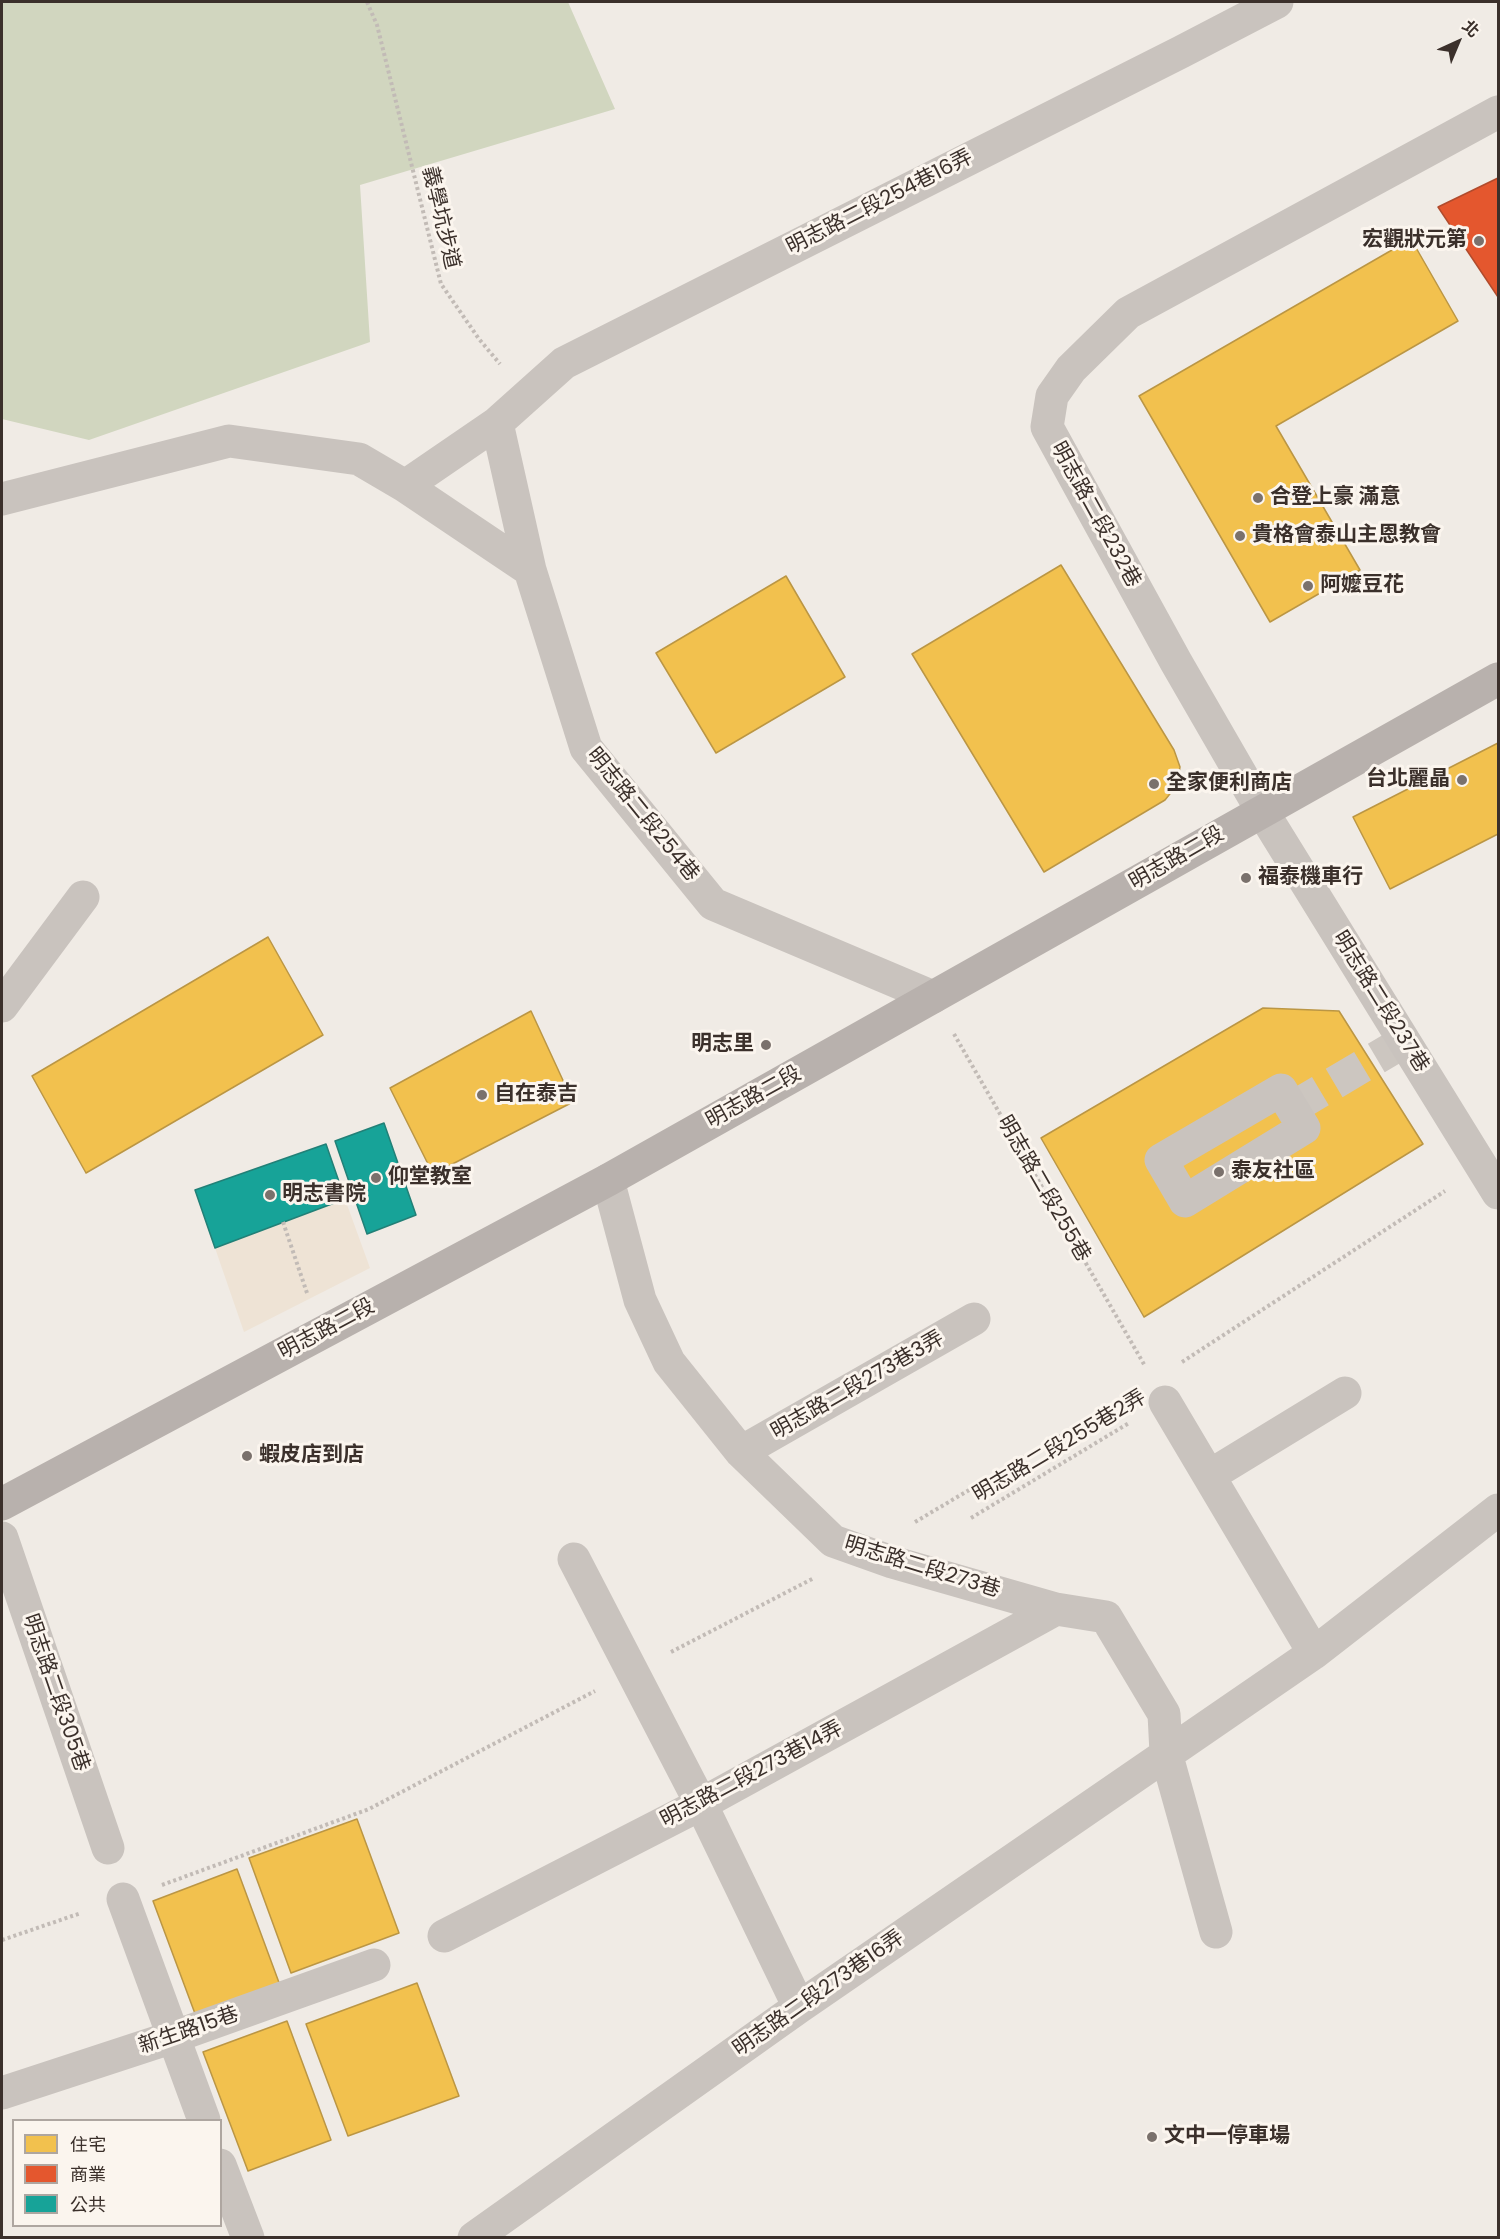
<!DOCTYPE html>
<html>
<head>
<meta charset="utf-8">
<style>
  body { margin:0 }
  #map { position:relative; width:1500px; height:2239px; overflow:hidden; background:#f0ebe5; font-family:Poppins,"Noto Sans TC",sans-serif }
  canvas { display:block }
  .frame { position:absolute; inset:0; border:3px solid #3b302b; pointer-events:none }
  .legend { position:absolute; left:12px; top:2119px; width:210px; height:108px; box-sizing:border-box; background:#fbf5ee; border:2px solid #aea6a0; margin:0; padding:8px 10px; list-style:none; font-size:18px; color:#3b302b }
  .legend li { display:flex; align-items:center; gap:12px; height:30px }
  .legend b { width:30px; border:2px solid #aea6a0 }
  .north { position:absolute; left:1428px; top:12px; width:60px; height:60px; -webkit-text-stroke:4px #fbf5ee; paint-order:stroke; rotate:44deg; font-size:16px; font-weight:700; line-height:24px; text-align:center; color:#3b302b }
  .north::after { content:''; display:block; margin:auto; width:21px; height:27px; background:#3b302b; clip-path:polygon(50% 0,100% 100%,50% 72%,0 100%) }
</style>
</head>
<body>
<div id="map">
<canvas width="1500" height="2239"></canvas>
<div class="frame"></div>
<ul class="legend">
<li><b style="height:16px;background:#f2c14e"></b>住宅</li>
<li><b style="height:16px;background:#e4572e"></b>商業</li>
<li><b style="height:16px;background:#17a398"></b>公共</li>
</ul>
<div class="north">北</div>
</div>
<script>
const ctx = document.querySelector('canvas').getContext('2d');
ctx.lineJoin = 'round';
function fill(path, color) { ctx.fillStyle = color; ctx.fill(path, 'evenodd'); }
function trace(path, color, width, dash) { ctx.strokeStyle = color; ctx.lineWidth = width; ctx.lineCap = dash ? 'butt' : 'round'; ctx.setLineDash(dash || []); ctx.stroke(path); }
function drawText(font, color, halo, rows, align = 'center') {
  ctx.font = font + ' Poppins,"Noto Sans TC",sans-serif'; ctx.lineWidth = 6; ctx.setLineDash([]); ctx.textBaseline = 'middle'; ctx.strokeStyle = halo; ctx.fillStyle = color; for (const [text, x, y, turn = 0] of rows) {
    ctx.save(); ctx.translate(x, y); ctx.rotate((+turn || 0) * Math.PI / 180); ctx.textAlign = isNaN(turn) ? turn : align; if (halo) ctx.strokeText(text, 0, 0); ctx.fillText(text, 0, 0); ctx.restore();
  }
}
fill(new Path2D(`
  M2,2H568L615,109L360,185L370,342L89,440L2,419Z`), '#d1d6bf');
fill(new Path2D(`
  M345,1199L370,1268L244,1332L215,1248Z`), '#eee3d5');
const homes = new Path2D(`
  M1411,239L1458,321L1276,426L1360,570L1270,622L1139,396Z
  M1061,565L1174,750L1180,767L1177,785L1165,800L1044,872L912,654Z
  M786,576L845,677L716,753L656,653Z
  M1498,743V834L1390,889L1353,817Z
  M268,937L323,1035L86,1173L32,1076Z
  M1263,1008L1339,1011L1423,1144L1144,1317L1041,1138Z
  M531,1011L573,1102L433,1174L390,1088Z
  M357,1819L399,1933L291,1973L249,1858Z
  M237,1869L281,1988L197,2019L153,1901Z
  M417,1983L459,2096L348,2136L306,2024Z
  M287,2021L331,2140L248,2171L203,2052Z`);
fill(homes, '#f2c14e');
trace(homes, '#bb9644', 1.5);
const shops = new Path2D(`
  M1498,178V297L1438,207Z`);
fill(shops, '#e4572e');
trace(shops, '#b14b2d', 1.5);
const public = new Path2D(`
  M384,1123L416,1215L367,1234L335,1141Z
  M326,1144L345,1199L215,1248L195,1190Z`);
fill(public, '#17a398');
trace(public, '#228077', 1.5);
trace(new Path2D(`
  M1292,1108L1405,1041`), '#ccc6c0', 33, [33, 16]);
trace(new Path2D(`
  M367,2L377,25L441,284L479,339L500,364
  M954,1034L1145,1366
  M283,1222L307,1293
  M1182,1362L1445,1191
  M971,1518L1129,1423
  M915,1522L1123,1399
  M671,1652L814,1578
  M162,1885L369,1809L595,1691
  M2,1940L81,1913`), '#c2bbb6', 4, [3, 3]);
trace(new Path2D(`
  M1498,112L1128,313L1071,369L1052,396L1047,427L1176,662L1262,811L1498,1193
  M497,423L530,570L586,748L713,904L933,997
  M405,486L497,423L564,363L1181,52L1277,2
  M2,499L229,441L359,459L405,486L530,570
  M2,1006L83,897
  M1281,1090L1304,1128L1185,1201L1161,1160Z
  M608,1180L640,1300L669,1362L741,1452L833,1541L892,1562L1056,1609L1106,1617L1164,1714L1166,1753L1216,1932
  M1165,1402L1314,1653
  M741,1452L974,1319
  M1209,1476L1345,1393
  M2,1538L108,1848
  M574,1559L701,1804L799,2007
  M123,1899L204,2120
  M444,1936L701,1804L1056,1609
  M2,2093L173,2037L374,1965
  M220,2165L248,2238
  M474,2238L799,2007L1314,1653L1498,1510`), '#c9c3be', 33);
trace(new Path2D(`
  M2,1504L608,1180L1498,679`), '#b8b1ad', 33);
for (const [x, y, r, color] of [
  [1479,241,6,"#7a716c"],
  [1258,498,6,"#7a716c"],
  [1240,536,6,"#7a716c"],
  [1308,586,6,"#7a716c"],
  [1462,780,6,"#7a716c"],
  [1154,784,6,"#7a716c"],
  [1246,878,6,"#7a716c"],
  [766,1045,6,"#7a716c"],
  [482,1095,6,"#7a716c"],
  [1219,1172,6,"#7a716c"],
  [376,1178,6,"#7a716c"],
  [270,1195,6,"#7a716c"],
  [247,1456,6,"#7a716c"],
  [1152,2137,6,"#7a716c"]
]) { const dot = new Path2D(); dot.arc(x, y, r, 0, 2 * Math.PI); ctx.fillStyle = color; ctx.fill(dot); trace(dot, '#fbf5ee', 2); }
drawText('21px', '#3b302b', '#fbf5ee', [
  ["明志路二段254巷16弄",880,203,-27],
  ["義學坑步道",440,218,77],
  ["明志路二段232巷",1095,515,61],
  ["明志路二段254巷",642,815,51],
  ["明志路二段",1177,859,-30],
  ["明志路二段237巷",1380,1002,58],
  ["明志路二段",754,1098,-29],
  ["明志路二段255巷",1043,1189,60],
  ["明志路二段",327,1330,-28],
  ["明志路二段273巷3弄",858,1386,-30],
  ["明志路二段255巷2弄",1060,1447,-31],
  ["明志路二段273巷",922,1568,17],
  ["明志路二段305巷",55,1693,71],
  ["明志路二段273巷14弄",752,1775,-28],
  ["明志路二段273巷16弄",819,1994,-35],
  ["新生路15巷",189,2031,-19]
]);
drawText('bold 21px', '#3b302b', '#fbf5ee', [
  ["宏觀狀元第",1467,241,"right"],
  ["合登上豪 滿意",1270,498],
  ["貴格會泰山主恩教會",1252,536],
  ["阿嬤豆花",1320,586],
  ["台北麗晶",1450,780,"right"],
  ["全家便利商店",1166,784],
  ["福泰機車行",1258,878],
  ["明志里",754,1045,"right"],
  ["自在泰吉",494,1095],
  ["泰友社區",1231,1172],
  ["仰堂教室",388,1178],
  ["明志書院",282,1195],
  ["蝦皮店到店",259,1456],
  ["文中一停車場",1164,2137]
], 'left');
</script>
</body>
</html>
